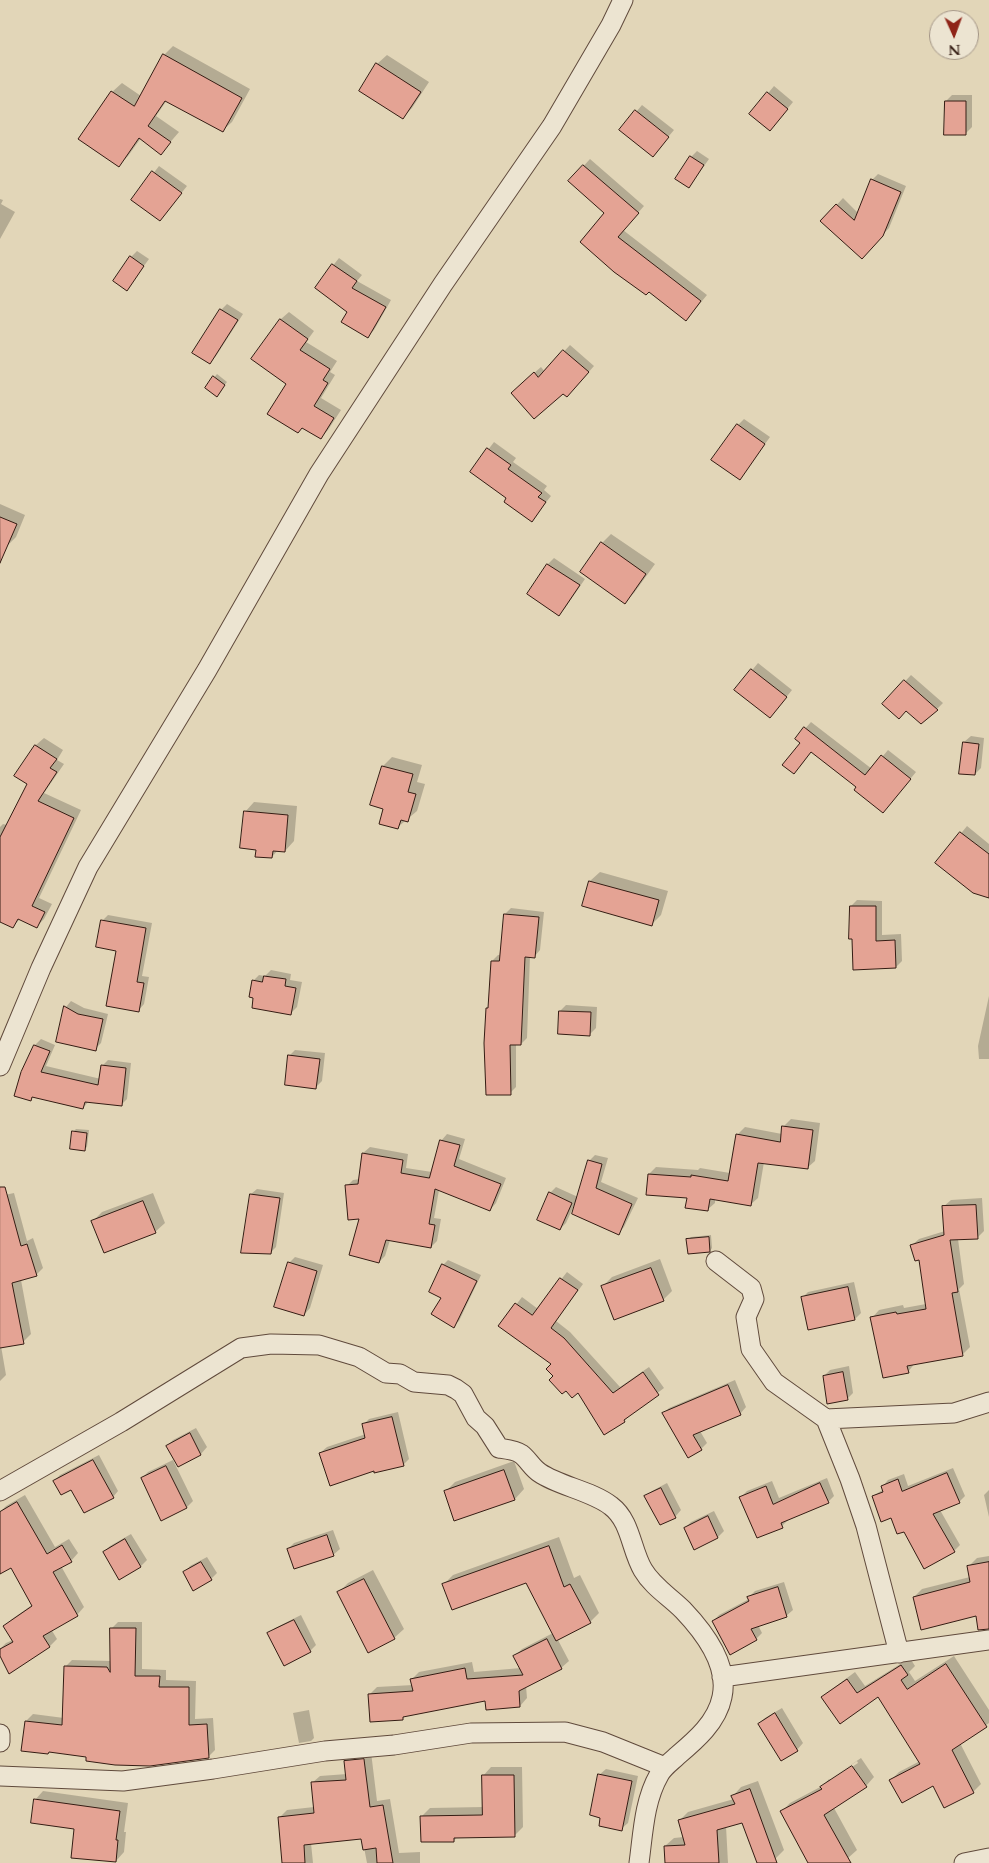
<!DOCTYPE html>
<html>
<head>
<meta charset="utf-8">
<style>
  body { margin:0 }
  #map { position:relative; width:989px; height:1863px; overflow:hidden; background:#e2d6b8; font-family:Cardo,serif }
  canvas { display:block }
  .north { position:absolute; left:929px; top:10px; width:50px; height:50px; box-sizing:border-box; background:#ece4d1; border:1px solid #a29485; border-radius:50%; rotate:178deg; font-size:14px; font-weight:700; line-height:20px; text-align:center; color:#341c13 }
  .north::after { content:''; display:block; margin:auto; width:18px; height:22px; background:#8f2418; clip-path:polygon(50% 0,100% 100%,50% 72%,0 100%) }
</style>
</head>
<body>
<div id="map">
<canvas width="989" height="1863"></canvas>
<div class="north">N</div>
</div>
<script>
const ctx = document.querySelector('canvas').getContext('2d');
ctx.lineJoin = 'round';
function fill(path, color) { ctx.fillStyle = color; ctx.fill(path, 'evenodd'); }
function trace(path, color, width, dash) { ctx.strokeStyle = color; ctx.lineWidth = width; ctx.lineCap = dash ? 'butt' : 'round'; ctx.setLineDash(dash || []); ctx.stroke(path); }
fill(new Path2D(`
  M173,46L250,89L232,122L222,131L167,100L156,116L179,132L161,153L141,138L128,156L118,166L80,139L112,92L122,83L141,96L164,55Z
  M387,55L429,82L412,108L403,117L377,64Z
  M774,86L793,102L776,123L751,114Z
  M952,95H972V127L966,133L946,101Z
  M642,105L674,130L653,155L621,130Z
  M697,151L709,159L689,187L691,157Z
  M590,159L644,206L623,230L707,295L692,313L615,271L606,213L570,181Z
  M159,166L187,186L160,220L133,200Z
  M878,174L906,186L889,228L861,257L822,221L843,198L858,213L872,180Z
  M0,199L3,200L1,204L15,212L0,239Z
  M137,251L149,259L127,289L131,257Z
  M339,258L362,275L357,281L391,300L374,330L368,336L349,311L316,287Z
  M227,304L243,314L216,356L210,362L194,352L221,310Z
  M289,312L314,331L306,342L337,361L330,372L335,375L321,398L341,410L328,430L321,437L288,384L252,358L281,319Z
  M570,345L594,366L573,390L563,392L518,387L541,367L545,372Z
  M217,374L227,382L219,393L206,388Z
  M744,419L770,437L740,479L738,425Z
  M494,442L516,458L513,462L547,486L544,490L551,496L532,520L508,498L472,471Z
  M0,504L25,515L16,537L6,547L0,544Z
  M611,534L655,564L634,593L624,602L602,543Z
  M554,558L585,579L565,608L559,614L529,594L548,564Z
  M758,663L792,690L776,710L736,690Z
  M911,675L943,703L937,709L884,704Z
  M811,722L872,769L888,750L916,772L889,805L858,787L812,751L800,767L801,743L796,739Z
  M971,736L984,738L981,768L975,774L964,742Z
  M44,738L63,750L57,760L64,764L44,793L81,810L39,898L52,904L44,919L36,927L20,919L12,927L0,920V827L3,824L7,825L28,783L16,775L36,745Z
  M392,757L422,765L417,782L425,784L417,811L398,827L385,808L372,805L383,766Z
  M254,802L297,806L294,841L285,851L278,850L272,857L257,848L245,812Z
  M967,826L989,844V897L937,863Z
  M600,872L668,891L661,915L652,924L584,905L590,881Z
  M857,900L882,901V935L901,934L902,961L896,967L854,968L851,906Z
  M511,908L544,912L540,950L534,957L530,956L527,1038L521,1044H516V1087L510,1093L487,1008L490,1005L492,961L498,955H501L505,914Z
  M108,915L152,923L142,976L149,977L144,1004L138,1011L118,950L102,921Z
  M271,970L291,974L290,980L302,982L297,1007L291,1013L253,981L259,975L265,976Z
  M989,996V1059H979L978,1046Z
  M71,1001L84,1008L108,1014L101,1043L95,1049L58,1041L66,1007Z
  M566,1005L597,1007L596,1028L590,1034L560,1011Z
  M41,1039L55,1045L46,1066L101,1079L102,1066L108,1060L131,1063L127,1099L121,1105L89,1101L83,1108L33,1096L30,1099L22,1073L35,1045Z
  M295,1050L325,1053L322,1081L316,1087L289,1056Z
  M791,1119L820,1123L815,1161L807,1168L764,1162L758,1198L750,1205L715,1199V1203L707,1210L649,1174L656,1167L698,1170L700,1168L730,1173L737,1135L745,1127L782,1134L783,1127Z
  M76,1129L89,1130L87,1147L84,1149L73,1132Z
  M447,1134L465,1139L459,1159L506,1178L496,1203L490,1210L439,1190L434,1218L441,1219L437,1241L431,1247L390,1240L385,1256L379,1262L347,1186L353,1180L360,1179L363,1153L370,1147L408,1154L406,1168L432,1172L441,1141Z
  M595,1155L608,1158L601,1182L638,1198L624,1227L618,1233L576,1201L566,1223L560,1229L550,1193L556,1187L578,1197L589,1161Z
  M257,1189L284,1193L276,1247L271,1252L251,1194Z
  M14,1193L27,1241L33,1238L43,1268L37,1274L21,1280L31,1334L23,1342L1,1346L6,1375L0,1381V1196Z
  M153,1193L165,1223L155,1232L93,1221L102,1212Z
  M982,1198L984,1231L977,1238L958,1239L964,1284L959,1289L970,1347L963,1354L915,1363L908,1372L872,1318L879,1310L903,1305L904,1308L926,1304L920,1258L911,1246L919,1239L945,1231L943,1207L951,1200Z
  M711,1235L712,1248L710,1251L688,1240L691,1237Z
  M295,1257L323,1265L310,1308L304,1315L289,1263Z
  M660,1259L672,1291L663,1300L603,1286L612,1277Z
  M448,1260L481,1275L459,1321L453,1326L443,1297V1265Z
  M567,1272L583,1284L556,1321L570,1332L620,1387L649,1367L664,1388L630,1414V1415L624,1421L554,1376L553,1364L500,1326L522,1297L538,1309Z
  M854,1282L861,1313L855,1319L802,1298L808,1292Z
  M849,1366L853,1393L847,1399L824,1376L830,1370Z
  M735,1380L746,1407L740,1414L700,1431L707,1443L701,1449L663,1414L669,1408Z
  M398,1412L409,1459L403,1465L374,1470L320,1453L327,1447L366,1434L363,1425L369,1419Z
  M196,1428L207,1447L201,1454L178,1465L167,1446L173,1440Z
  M99,1455L118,1491L113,1497L72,1488L54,1481L60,1475Z
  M173,1460L193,1501L187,1507L142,1478L148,1472Z
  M514,1461L524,1489L515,1499L455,1520L445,1492L455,1482Z
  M953,1468L965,1496L959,1502L940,1510L960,1545L954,1551L905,1531L873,1496L884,1489L883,1486L888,1480L904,1474L908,1486Z
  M827,1478L834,1496L828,1502L788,1519V1520L782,1526L741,1497L747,1491L772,1481L779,1498Z
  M667,1483L681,1510L675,1517L646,1497L652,1491Z
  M989,1490V1517L984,1495Z
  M25,1495L55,1547L69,1539L78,1553L71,1561L61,1566L84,1607L77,1615L51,1629L57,1639L50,1646L0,1653V1649L6,1643L13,1640L4,1626L12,1619L32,1605L11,1567L0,1573V1512L6,1506Z
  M714,1511L724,1531L718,1537L685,1528L691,1522Z
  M333,1530L340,1549L333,1555L288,1549L294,1543Z
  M131,1534L147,1560L141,1566L119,1578L104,1552L110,1546Z
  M559,1537L574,1578L580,1575L599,1613L590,1622L558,1640L569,1661L561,1668L526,1686L527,1698L520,1706L487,1700L406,1715L402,1719L369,1695L377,1687L413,1685L412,1679L419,1672L472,1662L474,1672L521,1668L515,1656L522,1649L553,1633L526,1582L444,1584L453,1575Z
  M989,1556V1617L914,1597L922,1589L970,1577L969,1566L977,1558Z
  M207,1557L217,1573L211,1579L184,1573L190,1566Z
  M373,1570L404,1629L394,1638L338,1593L348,1583Z
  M784,1582L793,1610L786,1616L758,1625L762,1633L756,1639L713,1621L719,1615L749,1599V1597L755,1591Z
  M301,1615L316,1645L310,1651L269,1634L275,1628Z
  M118,1622H142V1669L166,1670V1680L196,1681L195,1719L213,1718L215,1750L208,1757L87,1756L26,1721L33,1714L64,1718L65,1667L72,1660L111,1661V1629Z
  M954,1656L989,1710V1723L960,1743L981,1784L973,1792L934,1785L891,1780L899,1772L920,1761L879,1695L823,1698L831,1690L855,1672L865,1686L910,1658L915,1666L909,1672L915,1681Z
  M782,1708L803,1743L797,1750L781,1759L759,1724L765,1718Z
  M309,1710L314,1738L311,1741L299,1743L293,1713Z
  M371,1752L377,1801L390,1799L399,1853L420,1852V1863H367L362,1837L311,1843L313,1863H283L279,1818L287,1810L314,1807L312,1783L320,1776L347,1774L345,1761L353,1754Z
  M861,1758L874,1777L866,1786L834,1808L857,1850L848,1858L839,1863H809L781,1812L790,1803L824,1785L829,1779L831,1781L858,1763L857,1761L830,1779Z
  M491,1767H522L523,1827L514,1836L457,1837L454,1841L422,1816L430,1808L483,1807V1776Z
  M606,1769L638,1776L628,1823L621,1829L602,1817L599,1775Z
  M758,1781L784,1850L775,1859L764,1863H758L742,1822L726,1826L728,1863H666L665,1846L674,1838L684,1837L680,1820L688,1812L734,1799L733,1796L741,1787Z
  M43,1791L128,1803L124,1832H126L124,1852L116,1861L75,1828L35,1800Z`), '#0003');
const building = new Path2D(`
  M163,54L242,98L223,132L165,101L148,126L171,142L161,155L139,138L119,167L78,139L111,91L134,106Z
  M376,63L421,92L403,119L359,91Z
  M767,92L788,109L770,131L749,114Z
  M945,101H966V135H944Z
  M635,110L669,137L653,157L619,130Z
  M690,156L704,165L689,188L675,179Z
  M583,165L639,213L618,237L701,301L686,321L649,292L646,295L614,272L580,242L604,213L568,181Z
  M152,171L182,193L160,221L131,200Z
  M871,179L901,192L883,236L862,259L820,221L836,204L854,220Z
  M130,256L144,266L127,291L113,281Z
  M332,264L357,281L352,288L386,307L368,338L341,322L347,312L315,288Z
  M220,309L238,320L210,364L192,353Z
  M280,319L308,339L300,350L330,369L323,380L328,383L314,406L334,418L321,439L302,428L298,433L267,414L286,384L251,359Z
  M563,350L589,372L567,397L563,394L534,419L511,393L534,372L538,377Z
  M213,376L225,385L217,397L205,388Z
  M737,424L765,444L740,480L711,460Z
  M487,448L511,465L508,469L542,493L538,497L546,502L532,522L504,502L506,498L470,472Z
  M0,517L17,524L0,563Z
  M601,542L646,574L625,604L580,572Z
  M547,564L580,585L559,616L527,594Z
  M751,669L787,697L770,718L734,690Z
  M904,680L938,710L921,724L906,711L899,719L882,704Z
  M804,727L865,775L881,755L911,779L883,813L854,790L856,787L811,752L794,774L782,765L800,743L795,739Z
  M963,742L979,744L975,775L959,774Z
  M35,745L57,759L50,768L57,772L38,801L74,818L32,906L45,912L37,928L18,919L13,928L0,922V837L27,784L14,776Z
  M382,766L413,774L408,792L416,794L408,822L401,820L398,829L379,824L383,809L370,805Z
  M244,811L288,815L285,852L273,851L272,858L255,857L256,850L240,848Z
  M960,832L989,854V898L973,893L935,863Z
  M589,881L659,900L652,926L582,906Z
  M850,906H876V941L895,940L896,968L853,970L852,939H849Z
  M504,914L539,917L535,958L525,957L521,1045H510L511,1095H486L484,1043L486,1008H488L491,961H499Z
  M101,920L146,928L137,982L144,983L139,1012L106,1006L116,951L96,947Z
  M264,976L286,979L285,986L296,988L291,1015L252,1008L253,998L249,997L252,980L262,982Z
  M64,1006L78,1014L103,1019L96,1051L56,1042Z
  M559,1011L591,1012L590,1036L558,1034Z
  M34,1045L50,1051L41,1072L98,1085L101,1065L126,1068L122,1106L85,1102L83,1109L32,1097L31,1101L14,1096L21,1072Z
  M288,1055L320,1059L316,1089L285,1085Z
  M782,1126L813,1130L808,1169L758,1163L751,1206L710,1199L708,1211L685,1208L687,1198L646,1195L648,1174L691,1177V1175L728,1181L736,1134L780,1142Z
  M72,1131L87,1133L85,1151L70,1149Z
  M440,1140L460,1145L454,1166L501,1184L490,1211L435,1189L429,1224L435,1225L431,1248L386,1240L379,1263L349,1255L359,1219L348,1220L345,1185L358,1184L362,1153L403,1160L401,1173L429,1178Z
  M588,1160L602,1164L596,1188L632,1204L619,1235L572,1214Z
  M0,1187H5L21,1246L27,1244L37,1276L12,1283L24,1344L0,1348Z
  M549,1192L572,1203L560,1230L537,1220Z
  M250,1194L280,1198L271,1254L241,1253Z
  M143,1201L156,1233L104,1253L91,1221Z
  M976,1205L978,1239L950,1240L958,1292L952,1293L963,1356L907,1366L909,1373L883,1378L870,1317L896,1312L897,1314L926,1309L919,1260L915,1261L910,1245L944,1235L942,1206Z
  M709,1237L710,1252L688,1254L686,1239Z
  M288,1262L317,1271L304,1316L274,1307Z
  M442,1264L477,1281L454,1328L431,1314L441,1298L429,1292Z
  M651,1268L664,1301L614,1320L601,1286Z
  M560,1278L578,1290L551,1328L564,1338L613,1393L643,1372L659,1395L624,1420L625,1422L604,1435L578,1393L572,1398L566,1391L562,1394L549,1380L553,1376L546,1369L551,1364L498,1326L515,1303L532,1315Z
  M848,1287L855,1320L808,1330L801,1297Z
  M843,1372L848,1400L827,1404L823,1376Z
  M728,1385L741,1415L693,1435L702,1450L688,1458L662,1413Z
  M392,1417L404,1466L374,1473V1471L330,1486L319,1453L365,1438L362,1424Z
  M190,1433L201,1455L178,1467L166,1446Z
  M93,1460L114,1498L84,1513L71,1490L61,1495L53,1481Z
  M166,1466L187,1508L161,1521L141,1478Z
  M504,1470L515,1500L454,1521L444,1491Z
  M947,1473L960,1503L933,1514L955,1552L924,1569L904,1532L897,1534L891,1518L881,1522L872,1496L883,1492L881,1486L898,1479L902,1491Z
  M820,1483L829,1503L781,1523L783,1528L757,1538L739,1497L766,1486L773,1504Z
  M661,1488L676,1518L660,1525L644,1496Z
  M17,1502L47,1554L62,1545L72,1562L53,1572L78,1616L43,1636L50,1647L9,1674L0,1656V1649L13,1642L3,1626L32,1606L11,1568L0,1574V1512Z
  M708,1516L718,1538L694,1550L684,1528Z
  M327,1535L334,1556L294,1569L287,1549Z
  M125,1539L141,1567L119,1580L103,1552Z
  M549,1546L564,1587L570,1584L591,1623L556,1641L526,1583L452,1610L442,1584Z
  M201,1562L212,1580L193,1591L183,1572Z
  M989,1562V1629L978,1630L976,1616L921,1630L913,1597L970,1582L967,1566Z
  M364,1579L395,1639L368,1653L337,1592Z
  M778,1587L787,1617L751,1629L757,1640L730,1655L712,1621L749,1601L747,1597Z
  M294,1620L311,1652L284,1666L267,1633Z
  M110,1628H136L135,1676H160L159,1687H189V1725L207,1724L209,1758L150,1766L115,1765L86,1761V1757L49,1752L48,1754L21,1751L25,1721L62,1725L64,1666L107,1667L110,1672Z
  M547,1639L562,1669L519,1691L520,1707L486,1710L485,1701L403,1717V1720L370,1722L368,1694L413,1691L410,1679L465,1668L467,1679L523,1675L513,1656Z
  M946,1664L987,1727L952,1750L974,1793L944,1808L933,1786L902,1803L889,1780L920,1764L878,1697L840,1724L821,1697L847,1679L857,1693L901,1665L908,1675L901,1680L907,1689Z
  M775,1713L798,1751L781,1761L758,1724Z
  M364,1759L370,1807L383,1805L393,1863H377L376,1848L363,1850L361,1839L304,1845L305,1863H282L278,1817L314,1813L311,1782L346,1780L344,1761Z
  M852,1766L867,1787L824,1815L851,1863H808L780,1811L822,1789L820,1787Z
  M598,1774L632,1781L622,1831L599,1826L600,1818L590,1815Z
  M482,1775H514L515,1837L454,1838V1842H421L420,1816L482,1815Z
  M750,1789L777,1863H757L742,1823L717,1830L719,1863H665L664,1846L685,1845L678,1820L735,1804L731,1796Z
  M34,1799L120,1811L116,1840H118L116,1862L71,1858L74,1829L31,1823Z`);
fill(building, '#e4a394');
trace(building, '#341c13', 1);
const street = new Path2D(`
  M0,1066L41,968L88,867L207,670L319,474L443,284L552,126L611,25L623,0
  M716,1261L751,1288L754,1299L746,1317L751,1349L774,1382L826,1419L850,1479L866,1526L899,1653
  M826,1419L954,1413L989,1402
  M0,1491L121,1422L241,1348L271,1344L319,1345L359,1357L386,1373L400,1374L414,1382L448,1385L456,1389L463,1394L476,1418L485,1426L499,1448C506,1449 516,1450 521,1454C528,1459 532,1468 540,1473C559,1486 592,1491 611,1506C631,1521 631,1550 643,1570C653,1587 669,1596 683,1610C703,1631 729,1665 722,1697C717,1722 696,1740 677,1756C671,1762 663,1767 659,1775C644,1801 643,1834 639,1863
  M722,1677L989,1640
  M0,1734V1742
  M0,1776L123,1781L213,1769L325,1751L394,1745L471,1733L565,1732L603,1742L665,1767
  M964,1863L989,1858`);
trace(street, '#604a3c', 21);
trace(street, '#ece4d1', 19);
</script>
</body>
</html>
